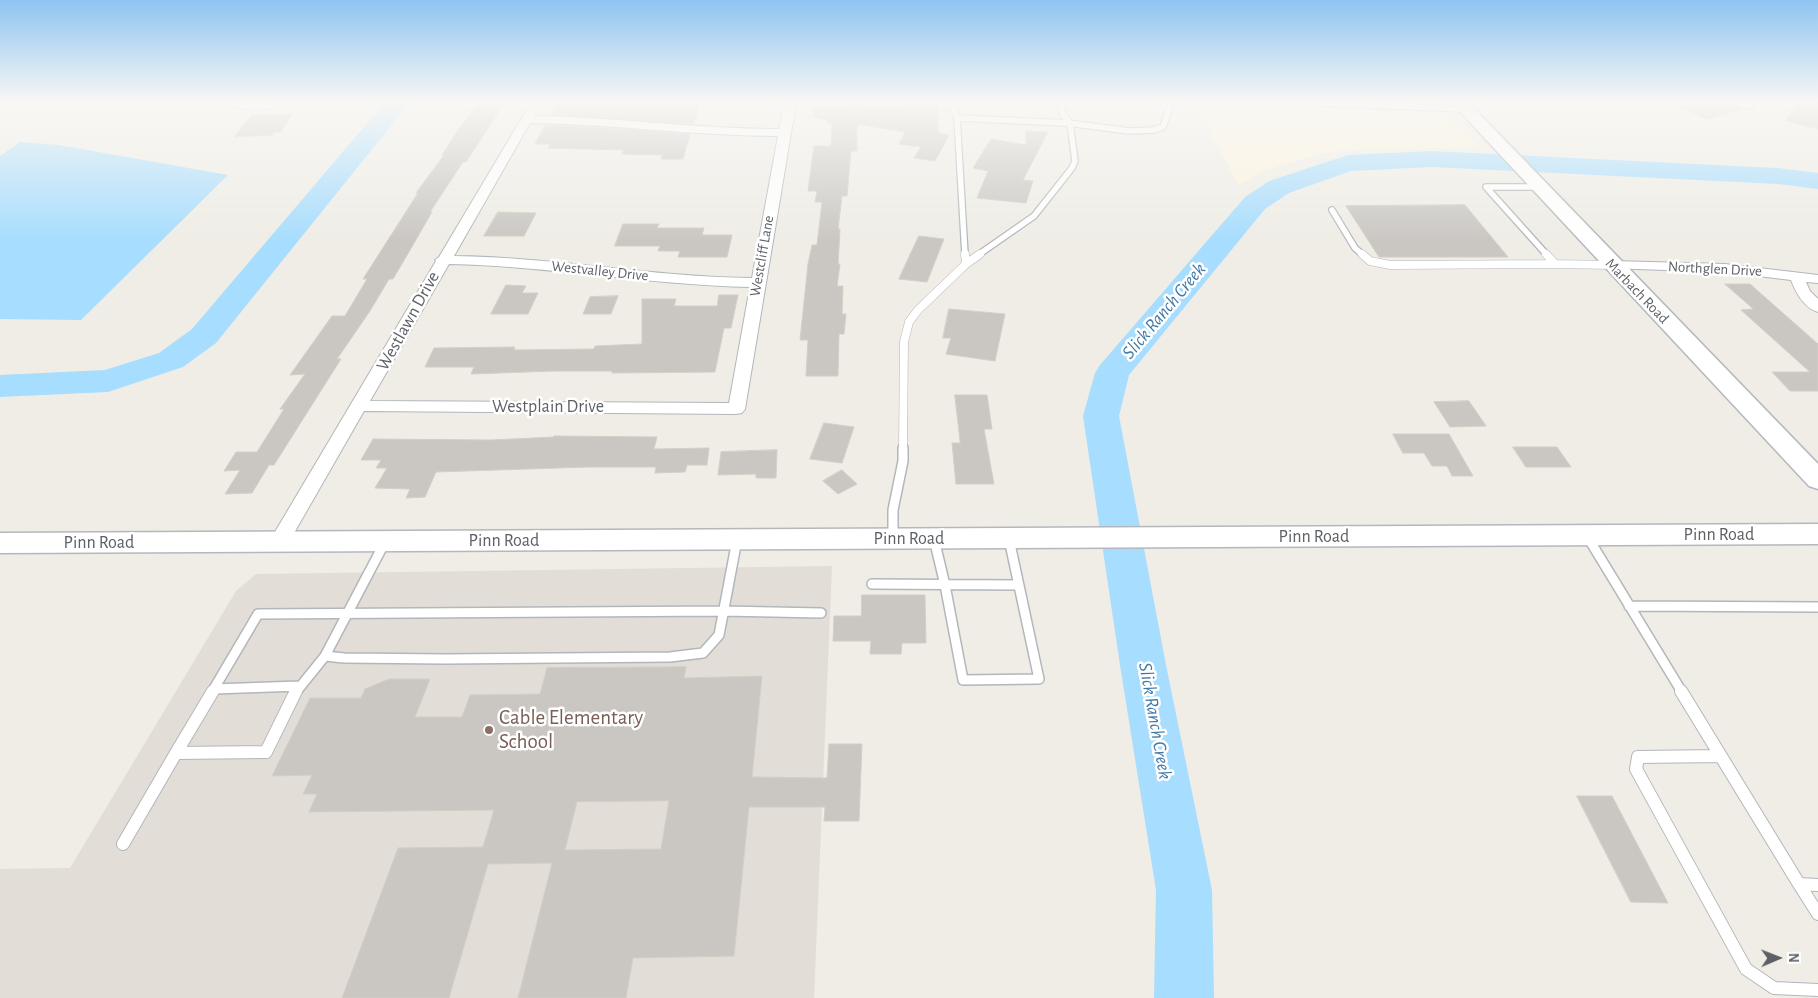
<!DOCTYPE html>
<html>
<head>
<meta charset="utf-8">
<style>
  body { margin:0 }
  #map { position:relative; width:1818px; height:998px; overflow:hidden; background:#efede6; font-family:"Alegreya Sans",sans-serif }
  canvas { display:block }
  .north { position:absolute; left:1753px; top:933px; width:50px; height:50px; -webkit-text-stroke:4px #fff; paint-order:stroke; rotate:89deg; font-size:14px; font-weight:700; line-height:20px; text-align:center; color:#5d6166 }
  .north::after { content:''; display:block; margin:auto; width:18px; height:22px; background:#5d6166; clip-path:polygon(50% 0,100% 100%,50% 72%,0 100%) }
</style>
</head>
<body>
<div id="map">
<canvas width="1818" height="998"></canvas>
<div class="north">N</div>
</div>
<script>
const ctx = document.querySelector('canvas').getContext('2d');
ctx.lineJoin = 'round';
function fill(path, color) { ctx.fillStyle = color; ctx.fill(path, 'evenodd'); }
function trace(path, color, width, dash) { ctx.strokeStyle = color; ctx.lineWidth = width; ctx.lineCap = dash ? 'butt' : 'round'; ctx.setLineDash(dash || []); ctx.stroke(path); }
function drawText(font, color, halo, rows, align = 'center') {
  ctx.font = font + ' "Alegreya Sans",sans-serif'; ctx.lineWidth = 5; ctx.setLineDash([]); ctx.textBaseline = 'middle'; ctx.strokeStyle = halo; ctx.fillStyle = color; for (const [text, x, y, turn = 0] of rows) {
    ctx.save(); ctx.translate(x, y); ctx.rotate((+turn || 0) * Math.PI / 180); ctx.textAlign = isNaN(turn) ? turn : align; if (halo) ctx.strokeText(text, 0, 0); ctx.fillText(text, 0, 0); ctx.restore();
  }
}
fill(new Path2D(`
  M1193,101H1436L1479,147L1348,150L1317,154L1261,172L1239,185Z`), '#fef4dc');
fill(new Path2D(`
  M832,566L814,998H0V869L70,868L236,591L256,574Z`), '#e2ded7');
fill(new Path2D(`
  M20,142L59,145L228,175L81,320L0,319V156Z`), '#a7ddfe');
fill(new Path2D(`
  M386,101H411L216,343L183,367L108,392L0,397V375L105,370L159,353L192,329Z
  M1432,151L1778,168L1818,173V189L1778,184L1432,167L1351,171L1289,193L1265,209L1129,375L1119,416L1166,665L1212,890L1214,998H1154L1156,890L1120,665L1083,416L1095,373L1100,365L1245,197L1269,181L1348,155Z`), '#a7ddfe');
const building = new Path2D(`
  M560,101H700L694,124L551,115Z
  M845,101H864L867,107H900V101H938V133L949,135L935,161L914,158L921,147L899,144L905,132L857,124V151H851L847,196H842L838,229H840L838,264H840L837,286H843L842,314H846L844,334H839L838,376H806L808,340H800L808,264L812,245H817L822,202H815L817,191H808L814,146H831L832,124L827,123V120L813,117V107H848Z
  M1667,101H1728L1731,105L1745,109L1706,119Z
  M1799,101H1818V129L1786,121Z
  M480,102H505L466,162H463L430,212H432L406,257L393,279H389L370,311L337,359H341L274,465H269L252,493L225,494L240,470L224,471L236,452H257L284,409H280L305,374L290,375L332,316H345L367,279H363L418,193H416L444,155H442L458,130Z
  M292,114L281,132H274L272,135L234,137L251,116Z
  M545,125L592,127L690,134L683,159H661L662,155L622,154L624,150L548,148L550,144H535Z
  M1026,131L1048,132L1023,180L1033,181L1026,203L977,198L988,171L973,168L991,139L1026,145Z
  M1465,205L1508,257H1379L1346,206Z
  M498,212L536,213L524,236H484Z
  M623,224H659L657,228H704L702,235H732L727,257H678L680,251H658L660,246H615Z
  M919,236L944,239L927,282L899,279Z
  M1725,284H1750L1818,344V391H1790L1772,372H1810L1741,310L1753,309Z
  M506,285L526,286L522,293H538L528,314H491Z
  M719,295H738L731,328H724L715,372L612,373V371H555L471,374L474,367H425L434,348L515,347L514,350L594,349L595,346L642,344V299H676L674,306H717Z
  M618,296L611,314H583L590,297Z
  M949,309L1005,314L995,361L946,354L951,338H943Z
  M955,395H987L992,429H984L994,484H956L952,443H960Z
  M1469,401L1486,426L1450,427L1434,402Z
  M824,423L854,427L842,463L810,459Z
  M1393,434H1449L1473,476H1452L1447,466H1432L1424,453H1403Z
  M554,436L657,437L654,449L709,448L707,465H687L685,472L655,473L656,467H589L436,472L425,497L406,498L410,489L375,488L387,468H376L381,460H361L373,439L491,440L554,437Z
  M1513,447H1557L1571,467H1526Z
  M777,450L776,478H756V474L718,475L721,452Z
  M842,470L857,484L838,494L823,481Z
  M862,595H925L926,643H902L901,654H870L871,641H833L834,616H861Z
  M686,667L684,678L762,676L752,777L827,778L829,744H862L859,821H824L825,807H749L734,956L633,958L626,998H518L552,863L488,864L449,998H342L398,848L483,847L494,810L309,812L317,794H303L312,775L272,776L310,698H361L365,689L389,679H430L415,717H462L470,695L540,694L547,668ZM669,801L661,849L565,850L577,802Z
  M1577,796H1612L1668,903L1631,902Z`);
fill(building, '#cac7c3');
trace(building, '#d4cec4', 1);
const laneFar3 = new Path2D(`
  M951,101L957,118L965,255
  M1202,101H1258
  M1269,101L1466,109
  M1733,101L1751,106
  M957,118L1068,123L1129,131L1153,130L1163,127L1172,101
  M1539,187H1486L1547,255
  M1332,210L1355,248L1363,255
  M978,255L1034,216L1072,168L1075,161L1070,123L1063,114L1060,101`);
const laneFar2 = new Path2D(`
  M965,254L966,264
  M1362,254L1370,261L1390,265L1555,264L1546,254
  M1555,264L1612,265
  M903,449L904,342L909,322L918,310L966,264L980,254`);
const laneFar1 = new Path2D(`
  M1587,536L1682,692
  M893,539V510L903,461V448
  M934,539L945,585L963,680L1039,679L1009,539
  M385,542L325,656L344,658L446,659L670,657L703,653L719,635L737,540
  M872,584L1019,585
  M1629,606L1818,607
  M214,689L299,686
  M212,692L258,614L724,611L821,613
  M296,692L325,656`);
const lane = new Path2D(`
  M213,691L176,753L266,752L296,691
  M1681,691L1799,884L1818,885
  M1721,756L1638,757L1636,769L1746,969L1774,988L1818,990
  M123,844L176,753
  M1799,884L1818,914`);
const street = new Path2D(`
  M221,101L266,103L295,101C283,113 233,112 221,101Z
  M532,101H543L534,116C616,117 697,129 779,129L784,103L786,101H794L796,103L745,409L742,413L736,414L364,411L286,547L279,549L272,547L269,542L272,537L436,261L435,260L439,257ZM530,123C613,124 695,136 778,136L752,278C652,277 553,257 454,256ZM449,264C550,266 649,285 750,287L729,403L370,401Z
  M1612,261L1725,264L1818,275V283L1806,282L1810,291L1818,299V312C1804,308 1796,293 1791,280L1725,272L1607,268L1605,265L1607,262Z`);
const secondary = new Path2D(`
  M1450,101H1467L1818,464V489L1809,486Z
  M1818,524V544L0,553V533Z`);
trace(laneFar3, '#b3b6ba', 8);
trace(laneFar2, '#b3b6ba', 9);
trace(laneFar1, '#b3b6ba', 12);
trace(lane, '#b3b6ba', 14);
trace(street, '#b3b6ba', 2);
trace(secondary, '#b4b8bd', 3);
trace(laneFar3, '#fff', 5.5);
trace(laneFar2, '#fff', 8);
trace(laneFar1, '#fff', 9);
trace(lane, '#fff', 12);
fill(street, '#fff');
fill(secondary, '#fff');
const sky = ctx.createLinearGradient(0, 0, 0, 241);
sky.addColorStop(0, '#8ec4f1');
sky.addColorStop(0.42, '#f8f7f4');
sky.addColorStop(1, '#f8f7f400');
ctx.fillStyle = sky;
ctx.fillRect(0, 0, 1818, 241);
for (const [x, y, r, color] of [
  [489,730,5,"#8d6e63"]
]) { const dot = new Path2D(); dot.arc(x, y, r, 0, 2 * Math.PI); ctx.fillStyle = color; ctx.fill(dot); trace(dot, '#fff', 2); }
drawText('15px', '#5d6166', '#fff', [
  ["Westcliff Lane",762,256,-80],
  ["Northglen Drive",1715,269,3],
  ["Westvalley Drive",600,271,6],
  ["Marbach Road",1637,291,46]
]);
drawText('18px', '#5d6166', '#fff', [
  ["Westlawn Drive",408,321,-61],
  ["Westplain Drive",548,407],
  ["Pinn Road",1719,535],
  ["Pinn Road",1314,537],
  ["Pinn Road",909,539],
  ["Pinn Road",504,541],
  ["Pinn Road",99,543]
]);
drawText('italic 19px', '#4078a8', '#fff', [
  ["Slick Ranch Creek",1164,311,-50],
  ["Slick Ranch Creek",1155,721,80]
]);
drawText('21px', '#785e54', '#fff', [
  ["Cable Elementary",499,718],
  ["School",499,742]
], 'left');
</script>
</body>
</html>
